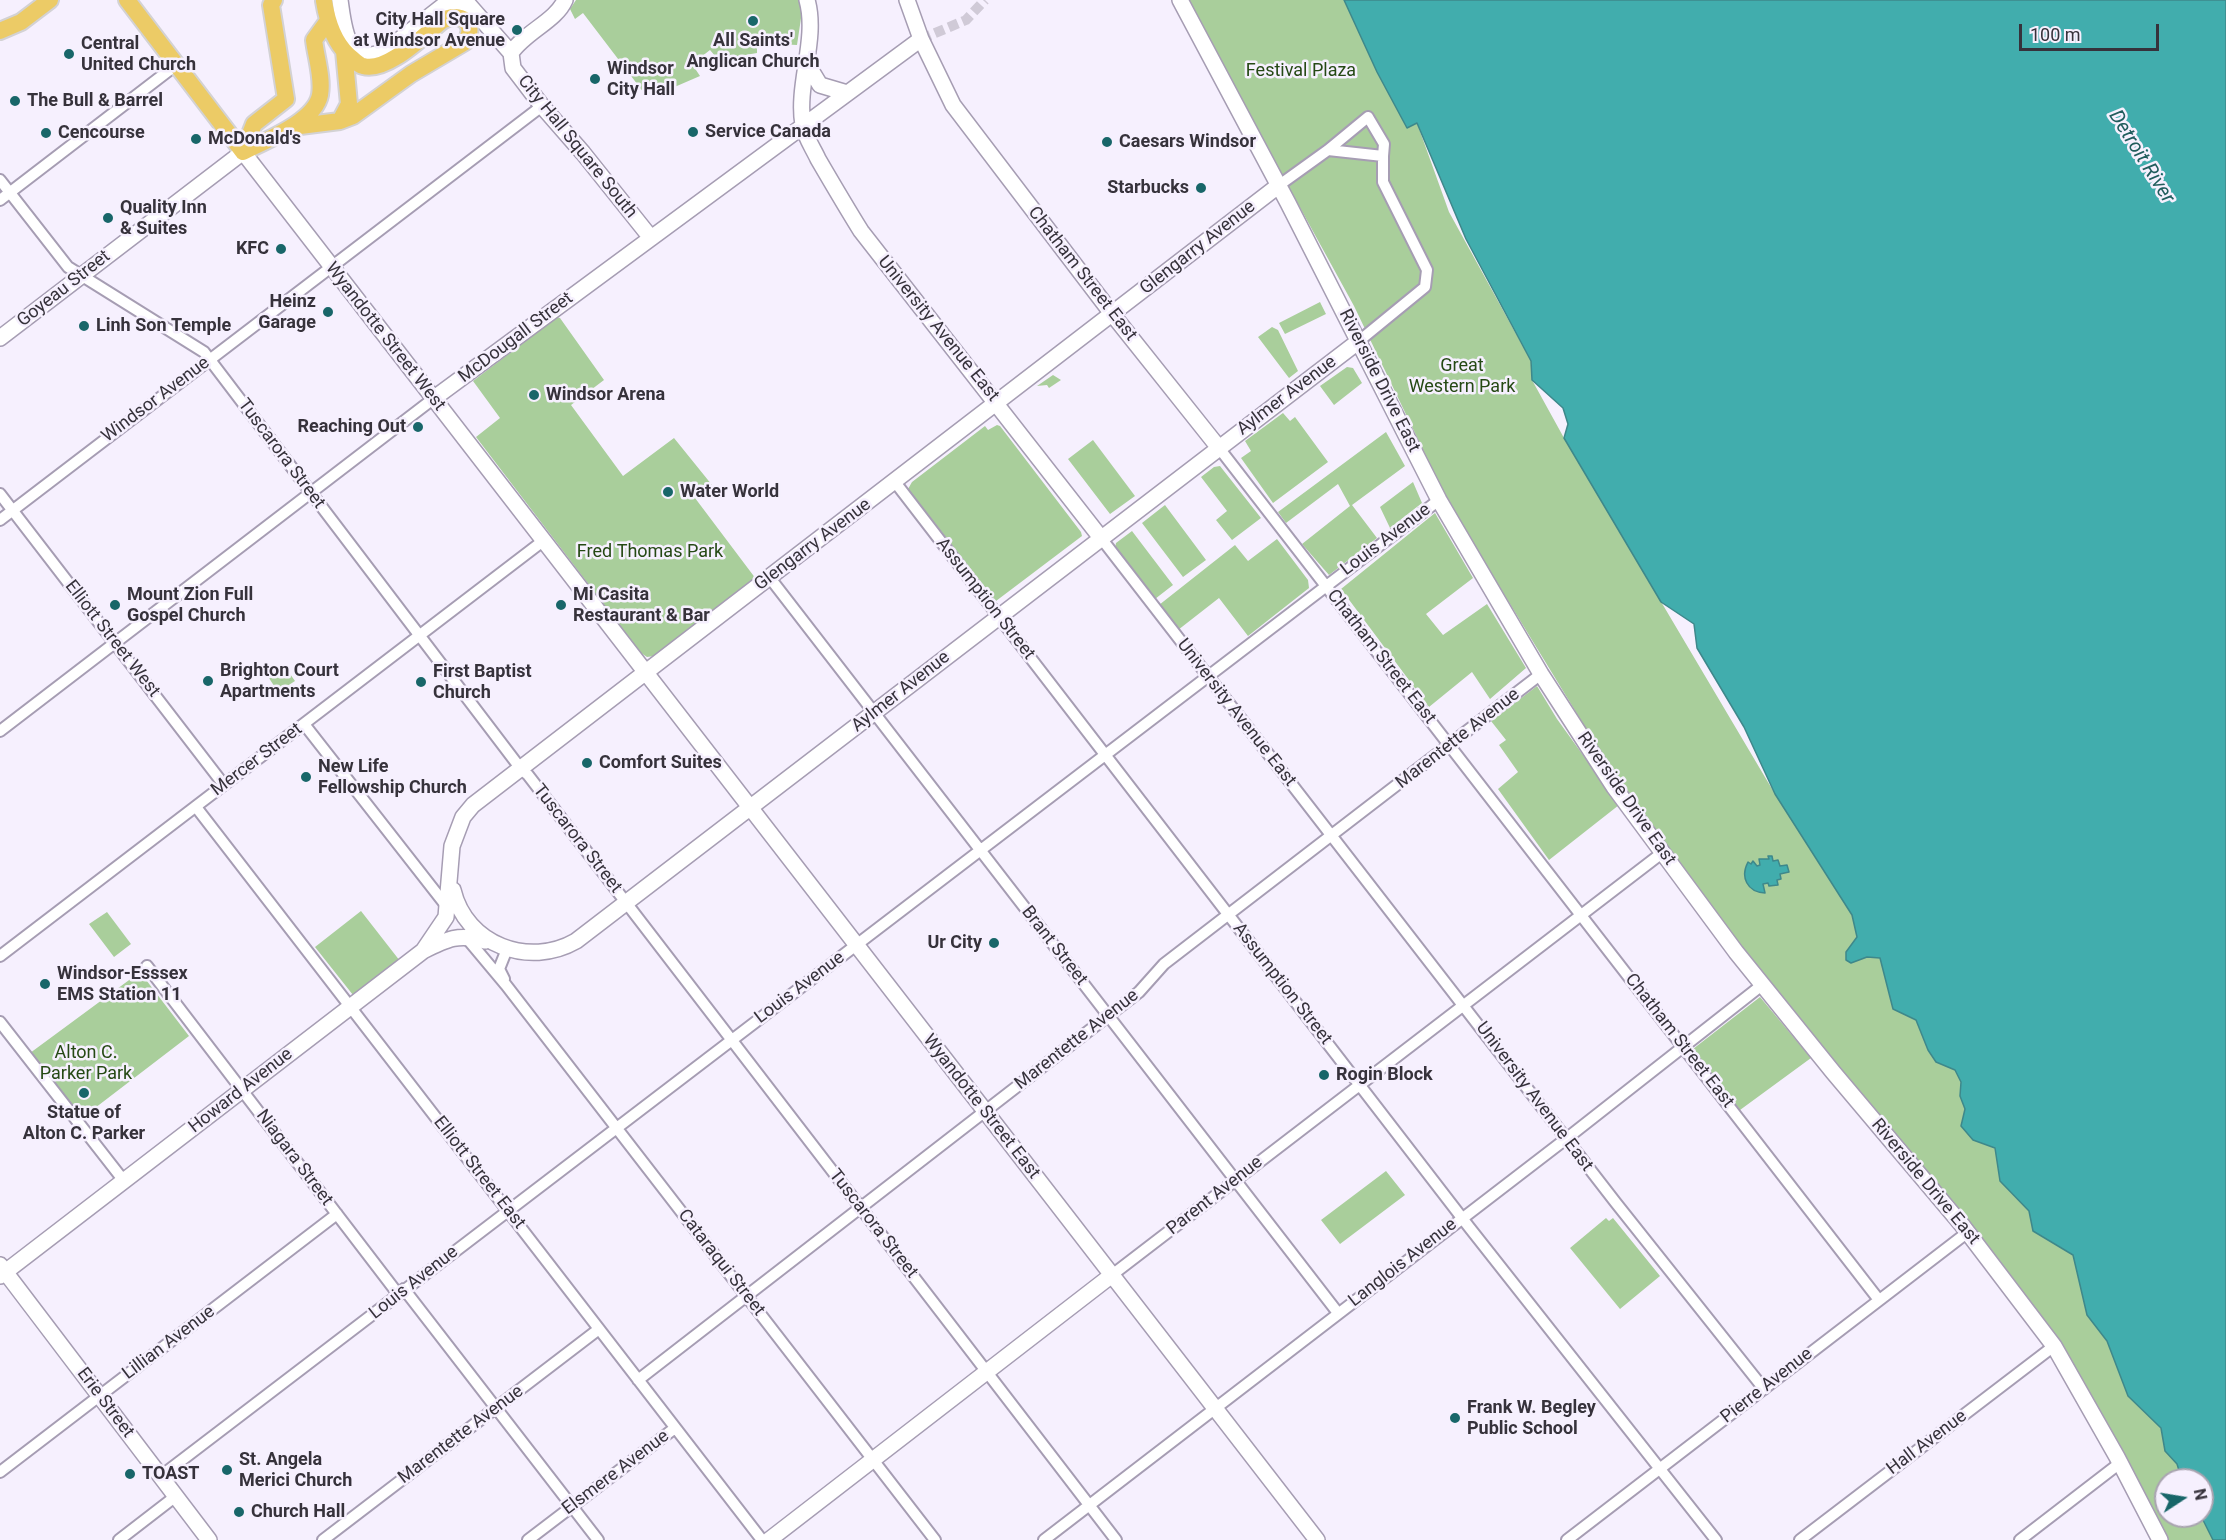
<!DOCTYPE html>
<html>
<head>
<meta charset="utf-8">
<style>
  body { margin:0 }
  #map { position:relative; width:2226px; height:1540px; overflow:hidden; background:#f6f0fe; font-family:Roboto,sans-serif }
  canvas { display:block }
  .north { position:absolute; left:2154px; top:1468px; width:60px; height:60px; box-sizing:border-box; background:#f6f0fe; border:2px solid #a9a4b0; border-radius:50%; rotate:78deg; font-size:16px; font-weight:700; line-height:24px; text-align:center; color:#36323b }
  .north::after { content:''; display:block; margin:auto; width:21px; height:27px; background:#186669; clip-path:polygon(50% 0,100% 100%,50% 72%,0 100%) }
  .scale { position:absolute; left:2019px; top:24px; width:140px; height:27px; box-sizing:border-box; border:3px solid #36323b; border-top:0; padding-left:8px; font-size:18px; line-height:21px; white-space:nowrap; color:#36323b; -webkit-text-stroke:4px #f6f0fe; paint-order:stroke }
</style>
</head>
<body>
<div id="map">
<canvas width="2226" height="1540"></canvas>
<div class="north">N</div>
<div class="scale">100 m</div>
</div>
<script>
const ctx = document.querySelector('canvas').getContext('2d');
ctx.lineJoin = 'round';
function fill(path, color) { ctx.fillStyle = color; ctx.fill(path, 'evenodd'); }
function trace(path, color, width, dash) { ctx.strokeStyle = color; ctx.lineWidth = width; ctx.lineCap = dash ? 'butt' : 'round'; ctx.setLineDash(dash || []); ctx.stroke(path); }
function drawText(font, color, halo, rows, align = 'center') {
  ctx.font = font + ' Roboto,sans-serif'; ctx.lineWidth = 5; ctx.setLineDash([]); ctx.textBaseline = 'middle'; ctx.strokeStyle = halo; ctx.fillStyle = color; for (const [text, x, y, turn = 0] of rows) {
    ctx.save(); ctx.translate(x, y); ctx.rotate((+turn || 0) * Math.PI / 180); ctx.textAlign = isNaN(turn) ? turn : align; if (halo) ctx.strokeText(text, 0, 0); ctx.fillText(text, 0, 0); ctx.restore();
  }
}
fill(new Path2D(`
  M576,0H801L803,5L797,45L757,43V53L734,57L721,63L710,50L692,64L700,76L656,95L644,93L583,13L575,19L570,9Z
  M1186,0H1344L1377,72L1407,128L1417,123L1449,212L1531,361L1532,380L1564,438L1775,794L1880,958L1893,1009L1916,1020L1928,1050L1936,1062L1955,1070L1961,1082L1960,1096L1965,1109L1962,1126L1973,1140L1995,1148L2000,1181L2029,1211L2033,1231L2073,1255L2087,1315L2107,1341L2128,1396L2161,1428L2165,1451L2177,1464L2182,1480H2166V1516H2201L2213,1540H2166L2074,1374L1763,977L1607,763L1449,504L1354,306L1292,193L1245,113Z
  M1320,302L1326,314L1285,334L1279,323Z
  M557,317L560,318L604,380L571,405L623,476L674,438L712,485L695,498L756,579L654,656L647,657L641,653L476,437L500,418L473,381Z
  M1272,327L1278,330L1298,371L1289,378L1258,337Z
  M1347,367L1353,368L1362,383L1334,405L1320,386Z
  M1053,375L1061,380L1049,388L1047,385L1037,386Z
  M1283,413L1290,421L1295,417L1328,462L1273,503L1241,458L1251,451L1245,441Z
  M997,425L1000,426L1081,532L1082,536L996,601L908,489L912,482L985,426L988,430Z
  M1386,432L1405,466L1352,505L1377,538L1329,575L1302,544L1350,506L1338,484L1286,523L1278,512Z
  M1093,440L1135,496L1110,514L1068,459Z
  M1220,466L1261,518L1232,540L1216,520L1227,511L1201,477L1214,467Z
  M1413,482L1422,503L1390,528L1380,507Z
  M1165,505L1206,560L1183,577L1142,523Z
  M1435,513L1473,578L1426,614L1443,635L1487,604L1526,668L1490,699L1472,672L1429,707L1341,589Z
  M1132,531L1173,585L1155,599L1115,548L1116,543Z
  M1277,539L1308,580L1309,588L1248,636L1219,598L1178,630L1159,605L1235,545L1248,561Z
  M283,664L295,681L278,692L267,675Z
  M1537,686L1557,719L1619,805L1549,860L1498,789L1518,772L1499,745L1506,740L1491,721Z
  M361,911L400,961L353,995L315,947Z
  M107,912L131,944L114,957L89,924Z
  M140,972L189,1036L78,1121L26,1056Z
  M1760,997L1811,1058L1740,1110L1693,1049Z
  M1386,1171L1405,1195L1340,1244L1321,1220Z
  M1606,1218L1609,1221L1613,1218L1660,1276L1620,1309L1570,1248Z`), '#a9ce9b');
const water = new Path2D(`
  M1344,0H2226V1540H2213L2201,1516L2202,1480H2182L2177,1464L2165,1451L2161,1428L2128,1396L2107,1341L2087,1315L2073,1255L2033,1231L2029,1211L2000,1181L1995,1148L1973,1140L1961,1126L1965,1109L1960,1096L1961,1082L1955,1070L1936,1062L1928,1050L1916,1020L1893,1009L1880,958L1867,957L1851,963L1846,960V952L1857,937L1852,915L1775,794L1744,727L1697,648L1694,624L1661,602L1564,438L1568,424L1563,408L1532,380L1531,361L1466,239L1417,123L1407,128L1377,72Z
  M1768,856H1772L1773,861L1778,860L1780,866L1787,865L1789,872L1780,874L1781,879L1777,880L1778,885L1769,886L1768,883L1763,884L1765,893C1747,892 1740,877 1748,862L1751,864L1753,861L1757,866L1760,865L1759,859H1769Z`);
fill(water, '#41adad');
trace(water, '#3e888b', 1.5);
trace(new Path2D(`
  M921,39L966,20L985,0`), '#d0cad7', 10, [10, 5]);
const street = new Path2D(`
  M1328,150L1383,156V182L1427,270L1425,287L1359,341
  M0,180L68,267L204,352L521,769L528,775L1116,1540
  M1278,186L1328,150L1368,117L1384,144L1383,156
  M0,200L176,65
  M1219,448L1879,1300
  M895,482L1469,1227L1716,1540
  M0,494L224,785
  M0,520L542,106
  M1101,538L1616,1203L1764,1389
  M770,578L1338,1313
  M304,724L448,908
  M0,731L433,399
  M196,807L762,1540
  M465,936L506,985L935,1540
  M0,956L543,541
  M147,966L398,1294
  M504,979L499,969L507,949
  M0,1022L124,1181
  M1112,1275L1662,853
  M404,1289L598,1540
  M638,1380L1139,992L1164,964L1541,674
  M0,1472L337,1214
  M161,1476L1439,500
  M119,1540L176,1496
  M323,1540L599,1329
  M528,1540L675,1428
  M1044,1540L1571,1135L1762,985
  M1567,1540L1968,1232
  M1800,1540L2054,1346
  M2020,1540L2120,1463`);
const secondary = new Path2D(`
  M340,0C344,27 346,68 385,51L444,5C453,1 459,1 469,5L511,53
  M807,0C818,39 796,85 803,125C805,137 813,148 818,159C832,183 846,207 861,231L1101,538
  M907,0L921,39L953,105L1113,315L1219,448
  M1180,0L1288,203L1439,500L1541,674L1614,787L1736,952L1833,1072L1962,1225L2054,1346L2117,1457L2160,1540
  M511,53L513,68L542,106L583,153L651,238
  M511,53C525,32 556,21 565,0
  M806,62L820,85L847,93
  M0,338L243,152L1317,1540
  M433,399L921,39
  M453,890C466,945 529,968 576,941L1359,341
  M423,951L446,917L452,846L463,817L473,805L1278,186
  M0,1265L209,1540
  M0,1276L423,951C447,939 459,933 485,941
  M769,1540L1112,1275`);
const primary = new Path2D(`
  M127,0L243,152
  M0,31L21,22L50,0
  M340,121L349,104L344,51
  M292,127L340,121L353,116L411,74L465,42C478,24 460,10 442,21C424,35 387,73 363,66C358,65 353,59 348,55C333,41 327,20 324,1
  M243,152C264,141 315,122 320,95C323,78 316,57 314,40L327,22
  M243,152L254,124L286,99L271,5L274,0`);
trace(street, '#a69db3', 14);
trace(secondary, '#a69db3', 18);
trace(primary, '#d3d2d4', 20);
trace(street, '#fff', 10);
trace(secondary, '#fff', 15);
trace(primary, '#eccb66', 16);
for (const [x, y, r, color] of [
  [753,21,6,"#186669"],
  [517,30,6,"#186669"],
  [69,54,6,"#186669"],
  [595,79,6,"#186669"],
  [15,101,6,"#186669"],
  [693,132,6,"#186669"],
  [46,133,6,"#186669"],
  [196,139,6,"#186669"],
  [1107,142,6,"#186669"],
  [1201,188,6,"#186669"],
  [108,218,6,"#186669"],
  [281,249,6,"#186669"],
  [328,312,6,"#186669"],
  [84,326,6,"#186669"],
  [534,395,6,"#186669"],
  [418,427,6,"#186669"],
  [668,492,6,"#186669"],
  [115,605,6,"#186669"],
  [561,605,6,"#186669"],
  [208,681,6,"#186669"],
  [421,682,6,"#186669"],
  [587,763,6,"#186669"],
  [306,777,6,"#186669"],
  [994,943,6,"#186669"],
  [45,984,6,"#186669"],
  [1324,1075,6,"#186669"],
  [84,1093,6,"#186669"],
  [1455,1418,6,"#186669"],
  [227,1470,6,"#186669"],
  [130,1474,6,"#186669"],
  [239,1512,6,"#186669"]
]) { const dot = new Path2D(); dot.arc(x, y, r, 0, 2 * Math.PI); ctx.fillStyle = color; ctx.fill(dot); trace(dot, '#f6f0fe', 2); }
drawText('bold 18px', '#36323b', '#f6f0fe', [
  ["City Hall Square",505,20,"right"],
  ["at Windsor Avenue",505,41,"right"],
  ["All Saints'",753,41,"center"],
  ["Anglican Church",753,62,"center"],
  ["Central",81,44],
  ["United Church",81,65],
  ["Windsor",607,69],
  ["City Hall",607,90],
  ["The Bull & Barrel",27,101],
  ["Service Canada",705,132],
  ["Cencourse",58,133],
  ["McDonald's",208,139],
  ["Caesars Windsor",1119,142],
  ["Starbucks",1189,188,"right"],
  ["Quality Inn",120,208],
  ["& Suites",120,229],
  ["KFC",269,249,"right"],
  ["Heinz",316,302,"right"],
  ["Garage",316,323,"right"],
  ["Linh Son Temple",96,326],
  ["Windsor Arena",546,395],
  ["Reaching Out",406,427,"right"],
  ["Water World",680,492],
  ["Mount Zion Full",127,595],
  ["Gospel Church",127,616],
  ["Mi Casita",573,595],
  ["Restaurant & Bar",573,616],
  ["Brighton Court",220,671],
  ["Apartments",220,692],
  ["First Baptist",433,672],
  ["Church",433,693],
  ["Comfort Suites",599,763],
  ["New Life",318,767],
  ["Fellowship Church",318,788],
  ["Ur City",982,943,"right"],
  ["Windsor-Esssex",57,974],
  ["EMS Station 11",57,995],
  ["Rogin Block",1336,1075],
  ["Statue of",84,1113,"center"],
  ["Alton C. Parker",84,1134,"center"],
  ["Frank W. Begley",1467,1408],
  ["Public School",1467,1429],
  ["St. Angela",239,1460],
  ["Merici Church",239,1481],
  ["TOAST",142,1474],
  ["Church Hall",251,1512]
], 'left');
drawText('18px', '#254914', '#f6f0fe', [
  ["Festival Plaza",1301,71],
  ["Great",1462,366],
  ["Western Park",1462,387],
  ["Fred Thomas Park",650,552],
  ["Alton C.",86,1053],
  ["Parker Park",86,1074]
]);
drawText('18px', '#36323b', '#f6f0fe', [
  ["City Hall Square South",577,147,51],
  ["Glengarry Avenue",1198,248,-38],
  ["Chatham Street East",1082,274,52],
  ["Goyeau Street",64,289,-38],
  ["University Avenue East",938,329,51],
  ["Wyandotte Street West",385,337,52],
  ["McDougall Street",516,338,-37],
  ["Riverside Drive East",1379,381,63],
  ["Aylmer Avenue",1287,396,-37],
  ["Windsor Avenue",156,400,-37],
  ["Tuscarora Street",281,454,53],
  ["Louis Avenue",1386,540,-37],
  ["Glengarry Avenue",813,545,-37],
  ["Assumption Street",985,599,52],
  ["Elliott Street West",112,639,52],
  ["Chatham Street East",1381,657,52],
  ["Aylmer Avenue",901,692,-38],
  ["University Avenue East",1236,713,52],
  ["Marentette Avenue",1458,739,-38],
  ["Mercer Street",257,760,-37],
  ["Riverside Drive East",1626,799,55],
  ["Tuscarora Street",577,839,52],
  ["Brant Street",1054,946,52],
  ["Assumption Street",1282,984,52],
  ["Louis Avenue",800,988,-37],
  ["Marentette Avenue",1077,1040,-38],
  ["Chatham Street East",1679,1041,52],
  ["Howard Avenue",241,1091,-38],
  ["University Avenue East",1534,1097,53],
  ["Wyandotte Street East",981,1107,52],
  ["Niagara Street",294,1158,53],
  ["Elliott Street East",479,1173,52],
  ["Riverside Drive East",1925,1182,50],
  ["Parent Avenue",1215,1196,-38],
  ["Tuscarora Street",873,1224,52],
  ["Cataraqui Street",721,1263,52],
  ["Langlois Avenue",1403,1263,-38],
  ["Louis Avenue",414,1283,-38],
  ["Lillian Avenue",169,1343,-37],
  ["Pierre Avenue",1767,1386,-38],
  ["Erie Street",105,1403,53],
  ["Marentette Avenue",461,1435,-37],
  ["Hall Avenue",1927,1443,-37],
  ["Elsmere Avenue",616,1473,-37]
]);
drawText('italic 20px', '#215d5d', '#f6f0fe', [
  ["Detroit River",2141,157,58]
]);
</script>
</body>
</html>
